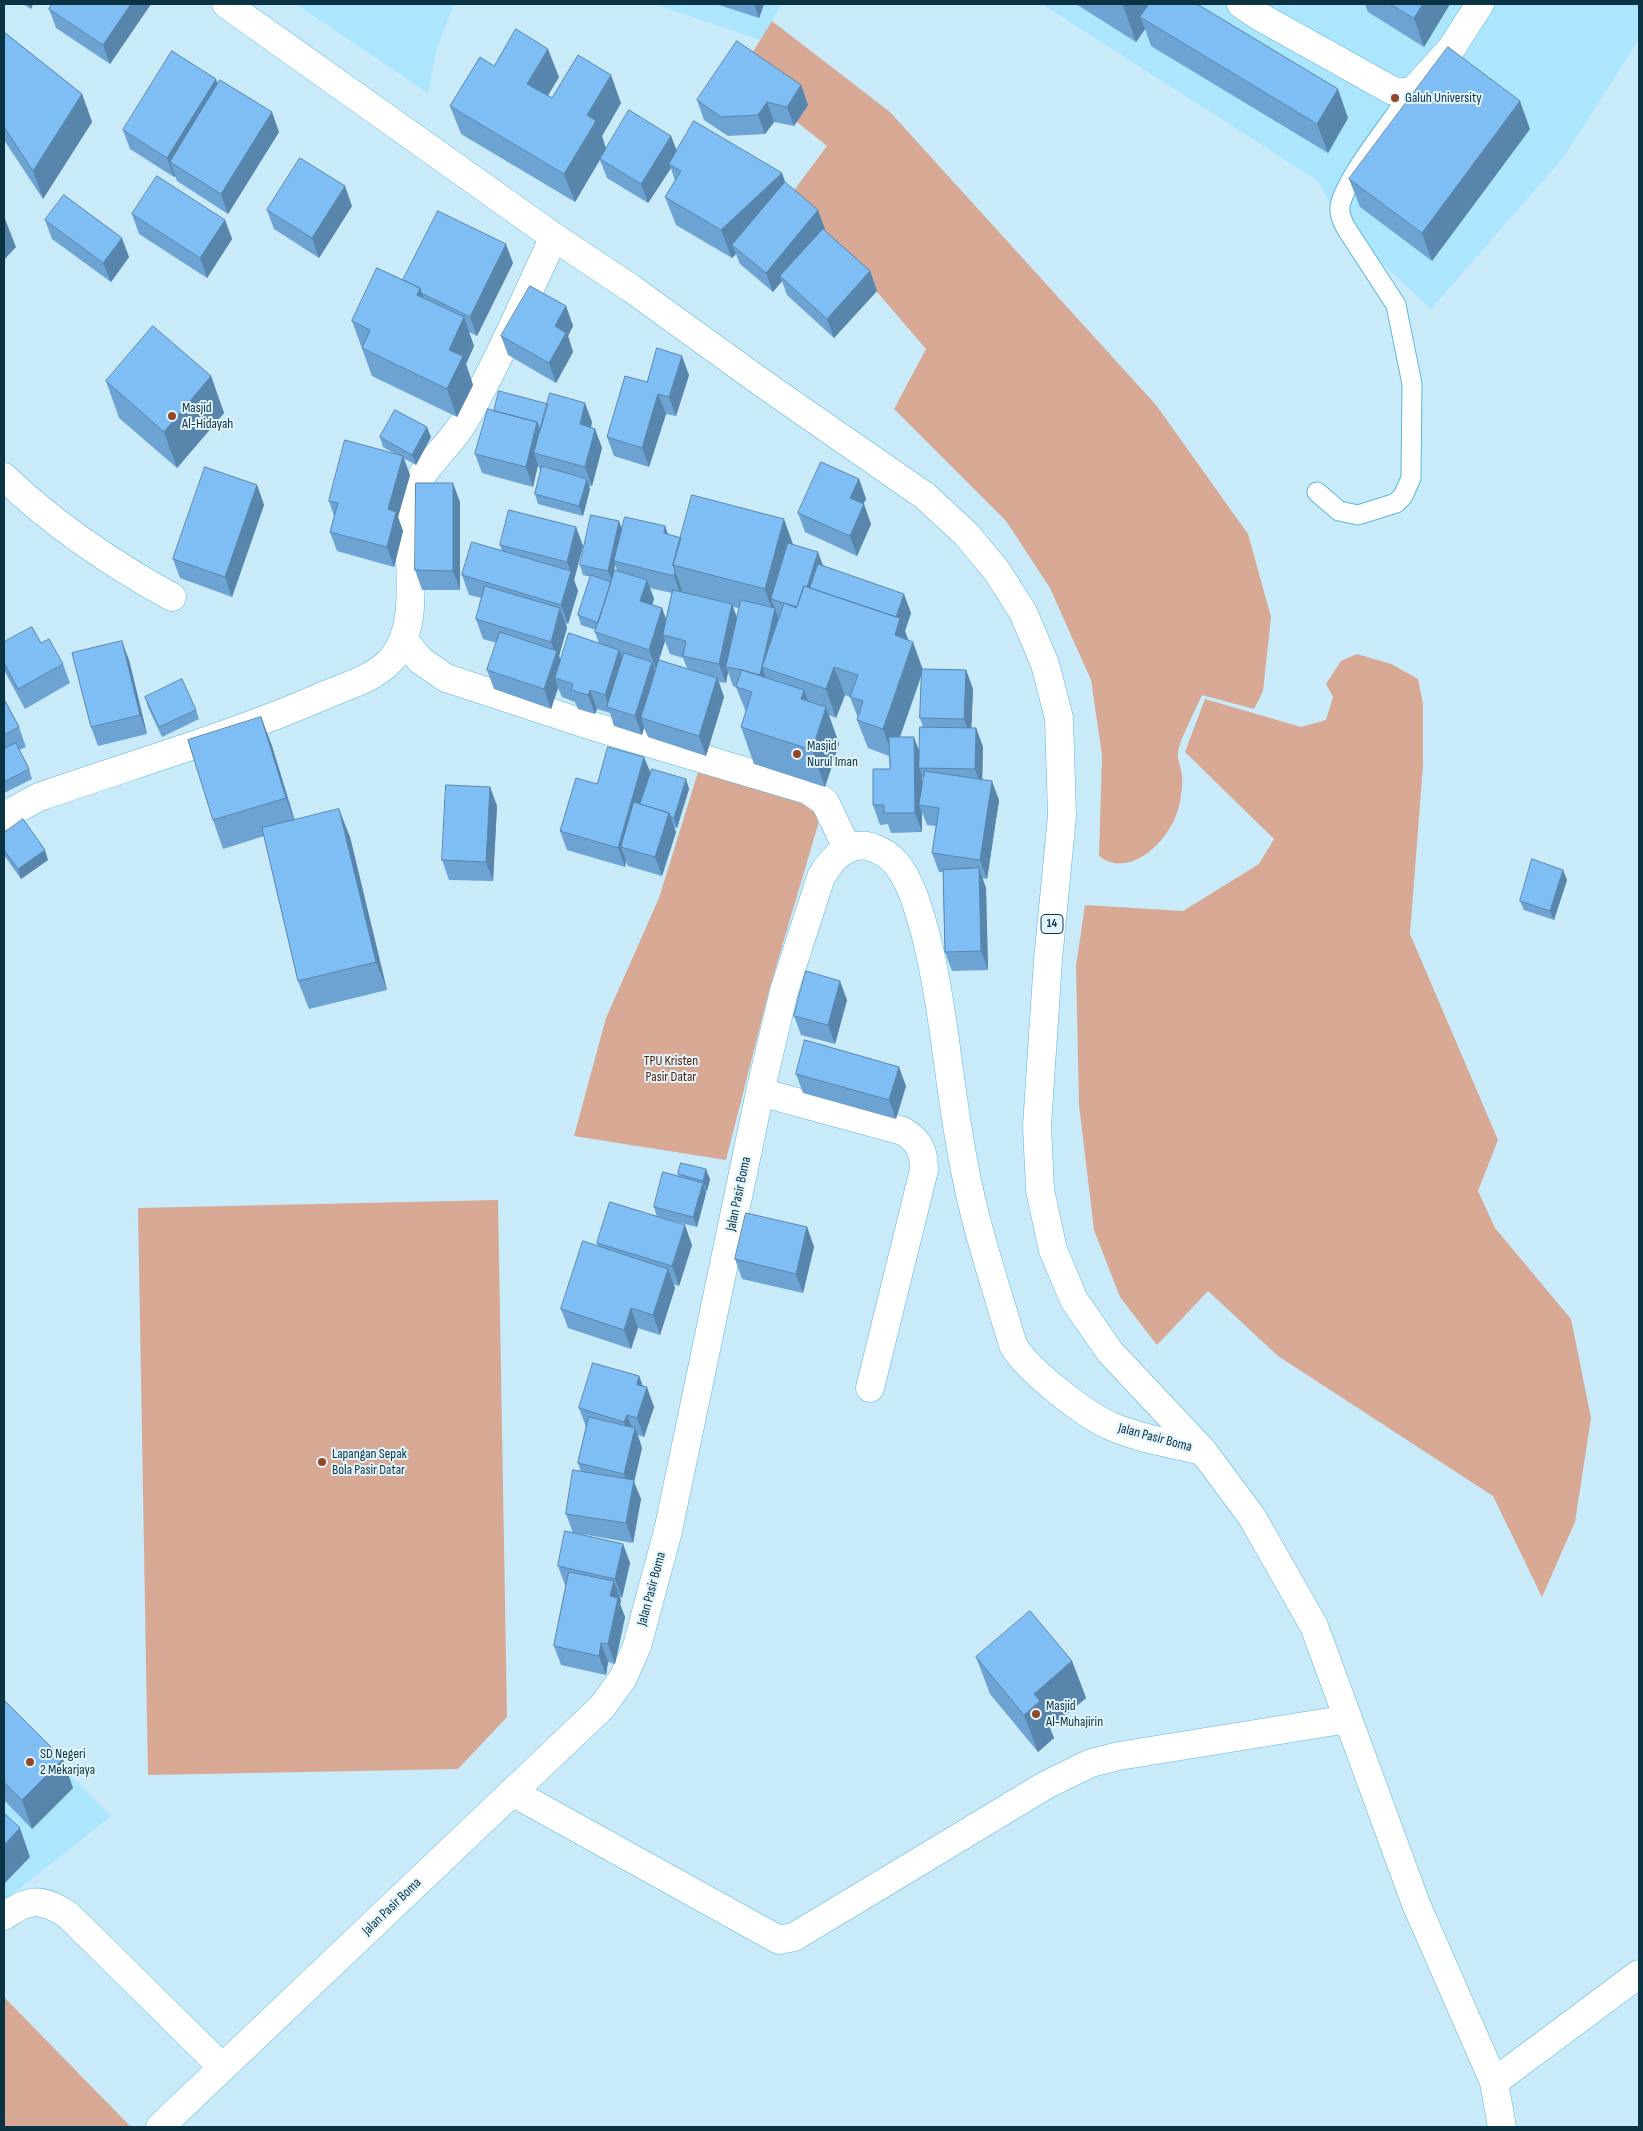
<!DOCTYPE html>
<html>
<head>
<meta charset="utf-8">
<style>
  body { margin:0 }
  #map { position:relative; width:1643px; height:2131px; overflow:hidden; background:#c8eaf9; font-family:"Sofia Sans Condensed",sans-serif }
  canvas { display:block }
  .frame { position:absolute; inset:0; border:5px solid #0a3443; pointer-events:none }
</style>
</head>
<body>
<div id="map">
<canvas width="1643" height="2131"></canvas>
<div class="frame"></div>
</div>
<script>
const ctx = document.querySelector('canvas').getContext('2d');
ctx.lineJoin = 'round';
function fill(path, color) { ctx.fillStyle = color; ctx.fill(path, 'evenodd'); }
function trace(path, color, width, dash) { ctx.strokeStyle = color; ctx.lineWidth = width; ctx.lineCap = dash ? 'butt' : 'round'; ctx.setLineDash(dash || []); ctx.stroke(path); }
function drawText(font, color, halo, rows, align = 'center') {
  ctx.font = font + ' "Sofia Sans Condensed",sans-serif'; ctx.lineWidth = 4; ctx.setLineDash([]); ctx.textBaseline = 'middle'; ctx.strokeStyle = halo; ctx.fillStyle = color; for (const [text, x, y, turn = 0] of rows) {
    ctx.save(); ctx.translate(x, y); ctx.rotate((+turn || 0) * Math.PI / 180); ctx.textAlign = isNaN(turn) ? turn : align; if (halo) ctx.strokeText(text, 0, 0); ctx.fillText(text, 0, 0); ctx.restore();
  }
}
fill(new Path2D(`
  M296,4H454L436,51L428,93Z
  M655,4H781L761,40Z
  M1042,4H1639V39L1563,158L1431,309L1342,226L1318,181Z
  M4,1708L111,1816L4,1901Z`), '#abe5fe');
fill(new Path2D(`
  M772,21L890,112L1156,405L1248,534L1271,617L1263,691L1254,709L1202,695C1196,709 1180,739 1178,752C1177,759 1181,768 1182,775C1183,784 1181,797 1179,806C1172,838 1131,881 1099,856L1102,755L1091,680L1050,588L1006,521L894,409L926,349L792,193L827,146L772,102L751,55Z
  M1357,654L1391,664L1418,679L1423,704V765L1410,934L1498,1140L1478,1191L1495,1228L1571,1319L1591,1418L1575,1522L1542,1597L1493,1496L1278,1356L1208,1291L1157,1345L1120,1297L1094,1230L1079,1105L1076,966L1085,905L1183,911L1259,864L1274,839L1185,752L1205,699L1301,727L1326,720L1333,697L1326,684L1341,661Z
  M699,769L807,802C816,809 818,814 818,825L770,987L726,1160L574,1136L606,1018L659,898Z
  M498,1200L507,1717L458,1769L148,1775L138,1208Z
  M4,1997L131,2127H4Z`), '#d7a994');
const lane = new Path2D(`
  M1317,492L1339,511L1358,515L1396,503L1403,496L1411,478L1412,384L1396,305L1346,228C1342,221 1339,214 1340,206C1346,177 1393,120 1411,93`);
const street = new Path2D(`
  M1241,4L1257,15L1393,91L1411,93L1451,49L1480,4
  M4,477C54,525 112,564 172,597
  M404,640L420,660L446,678L589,725L808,790L825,802L847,848
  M4,816L39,797C134,764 231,736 323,696C346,686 373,679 390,661C426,622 402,549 412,500C418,468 450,447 465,420C499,361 525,298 554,237
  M760,1092L903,1131C919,1141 924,1150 924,1170L870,1388
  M512,1792L779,1940L794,1937L1046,1785L1091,1763L1119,1756L1348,1719
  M4,1916C30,1898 41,1898 68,1915L222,2067
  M1494,2082L1639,1974
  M160,2127L602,1707L623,1678L637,1646L668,1531L760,1092L784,991L821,877C831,860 848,840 871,847C880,850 889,855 896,863C912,883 919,911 926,936C945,1012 949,1092 965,1170C976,1229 996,1287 1013,1345C1027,1370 1086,1416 1113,1427C1141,1439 1174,1444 1203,1451`);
const highway = new Path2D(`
  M226,4L554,237L632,289L765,385L925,496L966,534L996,570L1023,612L1045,664L1059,718L1062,816L1048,960L1037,1126L1040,1190L1053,1250L1074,1300L1110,1352L1203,1451L1252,1517L1314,1626L1416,1904L1494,2082L1502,2127`);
trace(lane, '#5ab8dd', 21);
trace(street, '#5ab8dd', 29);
trace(highway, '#5ab8dd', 29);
trace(lane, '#fff', 19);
trace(street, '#fff', 28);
trace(highway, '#fff', 28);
fill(new Path2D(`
  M23,4H33L31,9Z
  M52,4H151L110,64L56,28L49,9Z
  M716,4H764L759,18Z
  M1076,4H1197L1348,118L1328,153L1151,46L1145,29L1136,42Z
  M1365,4H1450L1424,47L1368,12Z
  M4,32L82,94L92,122L43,199L4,140Z
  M494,66L559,77L548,95L552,98L621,103L602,136L606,149L671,136L677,151L785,182L825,229L824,230L870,271L877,291L834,338L787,295L782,281L773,292L740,264L736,254L732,258L676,225L665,197L675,181L671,168L648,203L607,178L600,160L575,202L461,134L450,106Z
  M218,84L279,132L228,214L177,181L175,176L174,177L130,149L123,130Z
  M801,85L808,105L794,126L774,122L765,134L728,136L704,120L697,100Z
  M1530,129L1432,261L1360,207L1349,179Z
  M352,206L319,258L274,229L267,210Z
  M132,214L225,220L232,239L207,278L139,234Z
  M45,220L129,257L111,282L52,239Z
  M513,263L477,336L469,332L474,346L466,364L473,385L457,417L372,376L352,321L403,280Z
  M566,306L573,326L568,336L573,352L556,383L508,355L501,336Z
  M689,375L676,416L666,414L649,467L614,456L607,437L647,382Z
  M211,376L224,413L177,468L119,418L106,381Z
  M494,411L592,422L591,427L595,429L602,448L592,486H589L590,489L583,516L538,504L535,494L541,472L538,465L533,487L482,473L475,454Z
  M380,437H431L416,465L403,458L410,475L398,517L403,531L394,567L337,551L330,532L334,516L329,501L397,455L383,447Z
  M859,479L866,499L863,504L871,524L857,556L805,532L798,513Z
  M257,485L264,505L232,597L180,578L173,559Z
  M460,502V590H422L415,570Z
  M665,526L668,534L681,538L793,544L823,565L911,613L905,631L908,640L922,669L966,670L973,689L971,728H976L983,747L982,779L999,800L987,879L982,878L986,888L988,970L952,971L945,952L943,872H939L932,853L936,826L927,825L922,812V832L891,833L888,824L880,825L873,805L890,769L889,756L868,748L857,720L858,718L850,697L845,695L836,718L829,715L839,744L825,787L754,764L741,727L746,712L736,687L733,686L728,672L726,683L719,682L724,697L706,756L648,737L644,728L642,735L614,726L610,713L597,709L595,714L578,709L575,702L562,697L558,688L551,709L494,689L487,670L497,643L483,639L476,619L482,598L469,595L462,575L502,551L500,545L576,527L583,546L574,580L578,591L568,624L566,623L567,628L559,656L561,660L599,643L595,632L596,630L581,625L578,615L591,577L583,575L580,565L622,528ZM615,565L617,570L612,579ZM650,588L672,593L666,619L662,608L652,605L654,599ZM733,607L739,608L737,618ZM665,641L670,654L683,658L687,668L656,671L654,668L656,669ZM922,674L920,718L923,727L919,750L900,737ZM922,775L923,780L922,791Z
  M4,642L63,664L70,683L25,709L4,670Z
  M129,660L147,734L98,746L91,727Z
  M145,697L196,710L199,719L162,737L148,707Z
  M4,699L19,727L26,747L19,750L29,769L32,779L4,793Z
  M261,717L272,746L295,820L350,837L387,990L309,1009L298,981L264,836L223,849L213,820Z
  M650,773L686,779L689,789L677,828L674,827L676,832L662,876L628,866L626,861L625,867L567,850L560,831L597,784Z
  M490,787L497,806L493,881L449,880L442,860Z
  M4,833L48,860L21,879L4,855Z
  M1563,870L1567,880L1554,920L1524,910L1520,901Z
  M847,1000L835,1044L801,1035L794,1016Z
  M796,1074L906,1086L896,1119L803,1093Z
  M678,1174L710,1179L707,1191H706V1193L697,1227L657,1217L654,1207L679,1176Z
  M807,1227L814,1247L803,1293L742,1279L735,1259Z
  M597,1243L692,1245L679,1286L674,1284L675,1288L660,1335L638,1328L631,1349L568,1328L561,1309L598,1246Z
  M639,1376L643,1386L654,1407L644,1437L638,1435L642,1448L634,1482L641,1499L633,1543L576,1533L623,1544L630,1563L622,1598L620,1597L621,1601L620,1604L625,1617L615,1664L608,1662L606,1675L561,1665L554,1646L566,1585H565L558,1566L573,1533L566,1514L581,1472L578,1463L586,1427L579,1408Z
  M976,1657L1072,1661L1086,1698L1050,1728L1054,1738L1038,1752L990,1694Z
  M4,1700L73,1788L32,1829L4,1800Z`), '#6ca3d3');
fill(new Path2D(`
  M29,4H33L31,9Z
  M131,4H151L110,64L103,45Z
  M754,4H764L759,18Z
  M1124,4H1161L1140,17L1145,29L1136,42L1123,5Z
  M1423,4H1450L1424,47L1414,18Z
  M548,49L559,77L538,112L527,84Z
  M611,75L621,103L602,136L606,149L575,202L564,174L587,115Z
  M216,79L223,98L170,162L175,176L174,177L167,158Z
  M801,85L808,105L794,126L787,107Z
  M1338,89L1348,118L1328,153L1317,124Z
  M82,94L92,122L43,199L33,171Z
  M1520,101L1530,129L1432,261L1422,233Z
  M767,102L774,122L765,134L758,115Z
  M272,112L279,132L228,214L221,194Z
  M671,136L678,155L669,164L671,168L648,203L641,184Z
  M782,173L792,201L732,245L736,254L732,258L721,230Z
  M345,186L352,206L319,258L312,238Z
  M818,210L825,229L784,279L780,276L782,281L773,292L766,273Z
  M5,219L16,247L4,260V220Z
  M225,220L232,239L207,278L200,258Z
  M122,238L129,257L111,282L103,263Z
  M506,244L513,263L477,336L470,317Z
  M870,271L877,291L834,338L827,319Z
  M420,288L430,316L417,295Z
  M566,306L573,326L568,336L573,352L556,383L549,363L555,326Z
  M464,317L474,346L466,364L473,385L457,417L447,389L449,350Z
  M682,356L689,375L676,416L669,397Z
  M211,376L224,413L177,468L164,432Z
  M658,394L666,414L649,467L642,448Z
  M585,403L592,422L587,444L580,424Z
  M537,422L541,432L534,453L538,465L533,487L526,467Z
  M427,427L431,437L416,465L412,455Z
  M595,429L602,448L592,486L585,467Z
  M403,456L410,475L398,517L403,531L394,567L387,547L388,509Z
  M587,479L590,489L583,516L579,506Z
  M859,479L866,499L857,517L850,498Z
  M453,483L460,502V590L453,571Z
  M257,485L264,505L232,597L225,577Z
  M864,504L871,524L857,556L850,536Z
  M784,519L794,547L771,599L782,627L762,667L769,686L767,694L760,675L773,613L765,589Z
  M619,521L623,531L614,561L615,565L612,581L608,571Z
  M665,526L672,546L664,533Z
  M576,527L583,546L574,580L578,591L568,624L561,605L571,572L567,562Z
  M818,552L825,571L801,608Z
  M675,571L682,590L681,596L674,576Z
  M647,580L654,599L647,621L640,601Z
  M904,594L911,613L905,631L911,647L895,635V621Z
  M732,604L739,623L726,667L728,672L726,683L719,664Z
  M560,608L567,628L559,656L564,671L555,678L558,688L551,709L544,689L556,656L551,642Z
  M662,608L669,628L663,635L665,641L656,669L649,650Z
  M122,641L129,660L147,734L140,715Z
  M913,642L923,670L893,757L883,729Z
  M619,650L626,669L609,707L605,695Z
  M652,662L659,681L641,718L644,728L642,735L635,716Z
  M834,667L845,695L836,718L826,689Z
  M966,670L973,689L971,739L964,719Z
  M717,678L724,697L706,756L699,736Z
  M590,690L597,709L595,714L588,695Z
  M804,690L817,727L801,699Z
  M826,707L839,744L825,787L812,750Z
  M261,717L272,746L296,826L286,798Z
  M976,728L983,747L982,789L975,769Z
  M914,737L921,756L919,768L922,775V806L919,805L922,812V832L915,813Z
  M644,757L652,776L639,808L621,847L626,861L625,867L618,848Z
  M686,779L689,789L677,828L674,818Z
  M992,781L999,800L987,879L980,860Z
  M490,787L497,806L493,881L486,862Z
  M339,809L350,837L387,990L376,962Z
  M669,813L676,832L662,876L655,857Z
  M45,850L48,860L21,879L18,869Z
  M979,868L986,888L988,970L981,951Z
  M1563,870L1567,880L1554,920L1550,911Z
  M840,981L847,1000L835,1044L828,1025Z
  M899,1067L906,1086L896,1119L889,1100Z
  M706,1169L710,1179L707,1191L703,1181Z
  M703,1183L706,1193L697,1227L693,1217Z
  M685,1225L692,1245L679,1286L672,1266Z
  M807,1227L814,1247L803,1293L796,1274Z
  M668,1269L675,1288L660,1335L653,1315Z
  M631,1308L638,1328L631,1349L624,1330Z
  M639,1376L645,1393L647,1387L654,1407L644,1437L637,1418V1385Z
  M627,1415L634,1434L632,1441L624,1422Z
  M635,1428L642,1448L634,1482L641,1499L633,1543L626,1523L631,1494L624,1474Z
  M623,1544L630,1563L622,1598L615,1579Z
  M614,1581L621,1601L620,1604L625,1617L615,1664L608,1644L610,1596Z
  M601,1643L608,1662L606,1675L599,1656Z
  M1072,1661L1086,1698L1050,1728L1054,1738L1038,1752L1024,1715L1034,1694Z
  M63,1759L73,1788L32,1829L22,1800Z
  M20,1828L30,1857L4,1884V1845Z`), '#5885ac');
const building = new Path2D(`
  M52,4H131L103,45L49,9Z
  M1149,4H1197L1338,89L1317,124L1140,17Z
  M1390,4H1423L1414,18Z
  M516,29L548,49L527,84L552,98L578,55L611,75L587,115L596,121L564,174L450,106L480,57L494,66Z
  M4,32L82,94L33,171L4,127Z
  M737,41L801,85L787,107L767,102L758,115L721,117L697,100Z
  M1448,47L1520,101L1422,233L1349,179Z
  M172,51L216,79L167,158L123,130Z
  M220,80L272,112L221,194L170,162Z
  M629,110L671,136L641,184L600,159Z
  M694,121L782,173L721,230L665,197L681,171L669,164Z
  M300,158L345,186L312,238L267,210Z
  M157,176L225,220L200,258L132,214Z
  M785,182L818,210L766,273L732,245Z
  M64,195L122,238L103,263L45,220Z
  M438,211L506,244L470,317L421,293L420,288L403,280Z
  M823,229L870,271L827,319L780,276Z
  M377,268L420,288L417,295L464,317L449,350L463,356L447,389L362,348L370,330L352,321Z
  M530,286L566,306L555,326L566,333L549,363L501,336Z
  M153,326L211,376L164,432L106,381Z
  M657,348L682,356L669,397L658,394L642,448L607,437L625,376L647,382Z
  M499,391L548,404L540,431L537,422L494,411Z
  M550,393L585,403L580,424L595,429L585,467L534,453Z
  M488,409L537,422L526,467L475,454Z
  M395,410L427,427L412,455L380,437Z
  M345,440L403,456L388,509L396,512L387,547L330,532L338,503L329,501Z
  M821,462L859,479L850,498L864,504L850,536L798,513Z
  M542,466L587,479L579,506L535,494Z
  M205,467L257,485L225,577L173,559Z
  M416,483H453V571L415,570Z
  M692,495L784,519L765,589L673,565Z
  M509,510L576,527L567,562L500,545Z
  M591,515L619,521L608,571L580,565Z
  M625,517L665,526L664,533L681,538L673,565L675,571L674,576L614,561Z
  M472,542L571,571L561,605L462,575Z
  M788,543L818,552L807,587L804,586L797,607L771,599Z
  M818,564L904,594L896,617L810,588Z
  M615,570L647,580L640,601L662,608L649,650L595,632Z
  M591,575L611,582L598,623L578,615Z
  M485,586L560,608L551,642L476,619Z
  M804,586L900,618L895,635L913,642L883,729L857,720L863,701L850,697L858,675L834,667L826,689L762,667L784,603L796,608Z
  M673,590L732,604L719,664L683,656L686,641L663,635Z
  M741,600L775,608L760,675L742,670L726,667Z
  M32,627L41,643L49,639L63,664L18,689L4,663V642Z
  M500,632L557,651L544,689L487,670Z
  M569,633L619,650L605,695L590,690L588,695L571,690L573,684L555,678Z
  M122,641L140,715L91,727L72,653Z
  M624,653L652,662L635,716L607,707Z
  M659,660L717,678L699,736L641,718Z
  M922,669L966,670L964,719L920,718Z
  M742,670L804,690L801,699L826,707L812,750L741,727L752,692L736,687Z
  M182,679L196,710L159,727L145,697Z
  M4,699L19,727L4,735Z
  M261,717L286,798L213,820L188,740Z
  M920,727L976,728L975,769L919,768Z
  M889,737H914L915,813H884V805H873V769H890Z
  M16,743L29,769L4,782V749Z
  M608,747L644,757L618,848L560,831L576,778L597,784Z
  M652,769L686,779L674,818L671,817L669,813L640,804Z
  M925,771L992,781L980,860L932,853L939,808L919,805Z
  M446,785L490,787L486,862L442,860Z
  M634,802L669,813L655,857L621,847Z
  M339,809L376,962L298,981L262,828Z
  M23,819L45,850L18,869L4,850V833Z
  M1532,859L1563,870L1550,911L1520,901Z
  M979,868L981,951L945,952L943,870Z
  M806,971L840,981L828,1025L794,1016Z
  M805,1040L899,1067L889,1100L796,1074Z
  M681,1163L706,1169L703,1181L678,1174Z
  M663,1172L703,1183L693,1217L654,1207Z
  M610,1202L685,1225L672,1266L597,1243Z
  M746,1213L807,1227L796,1274L735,1259Z
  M583,1241L668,1269L653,1315L631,1308L624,1330L561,1309Z
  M593,1363L639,1376L637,1385L647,1387L637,1418L627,1415L624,1422L579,1408Z
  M589,1417L635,1428L624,1474L578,1463Z
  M573,1470L634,1480L626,1523L566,1514Z
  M565,1531L623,1544L615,1579L558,1566Z
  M569,1572L614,1581L610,1596L618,1598L608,1644L601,1643L599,1656L554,1646Z
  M1030,1611L1072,1661L1034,1694L1040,1701L1024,1715L976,1657Z
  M4,1700L63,1759L22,1800L4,1782Z
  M4,1813L20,1828L4,1845Z`);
fill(building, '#7ebef5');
trace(building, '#5885ac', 1);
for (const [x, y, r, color] of [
  [1395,98,5,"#904924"],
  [172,416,5,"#904924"],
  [797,754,5,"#904924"],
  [322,1462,5,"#904924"],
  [1036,1714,5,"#904924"],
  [30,1762,5,"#904924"]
]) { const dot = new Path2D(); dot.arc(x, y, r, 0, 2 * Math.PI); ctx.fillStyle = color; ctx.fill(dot); trace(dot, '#e3f4fc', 2); }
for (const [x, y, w] of [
  [1052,924,22]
]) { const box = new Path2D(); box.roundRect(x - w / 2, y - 9.5, w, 19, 4); ctx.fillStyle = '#e3f4fc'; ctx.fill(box); trace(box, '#0a3443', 1); }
drawText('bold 12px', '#0a3443', null, [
  ["14",1052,924]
]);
drawText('14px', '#0a3443', '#e3f4fc', [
  ["Galuh University",1405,98],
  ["Masjid",182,408],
  ["Al-Hidayah",182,424],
  ["Masjid",807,746],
  ["Nurul Iman",807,762],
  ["Lapangan Sepak",332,1454],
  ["Bola Pasir Datar",332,1470],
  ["Masjid",1046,1706],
  ["Al-Muhajirin",1046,1722],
  ["SD Negeri",40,1754],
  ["2 Mekarjaya",40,1770]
], 'left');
drawText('14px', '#531d00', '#e3f4fc', [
  ["TPU Kristen",671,1061],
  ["Pasir Datar",671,1077]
]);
drawText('14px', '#0a3443', '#e3f4fc', [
  ["Jalan Pasir Boma",739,1194,-78],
  ["Jalan Pasir Boma",1155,1438,15],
  ["Jalan Pasir Boma",652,1589,-75],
  ["Jalan Pasir Boma",392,1907,-44]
]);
</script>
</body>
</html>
